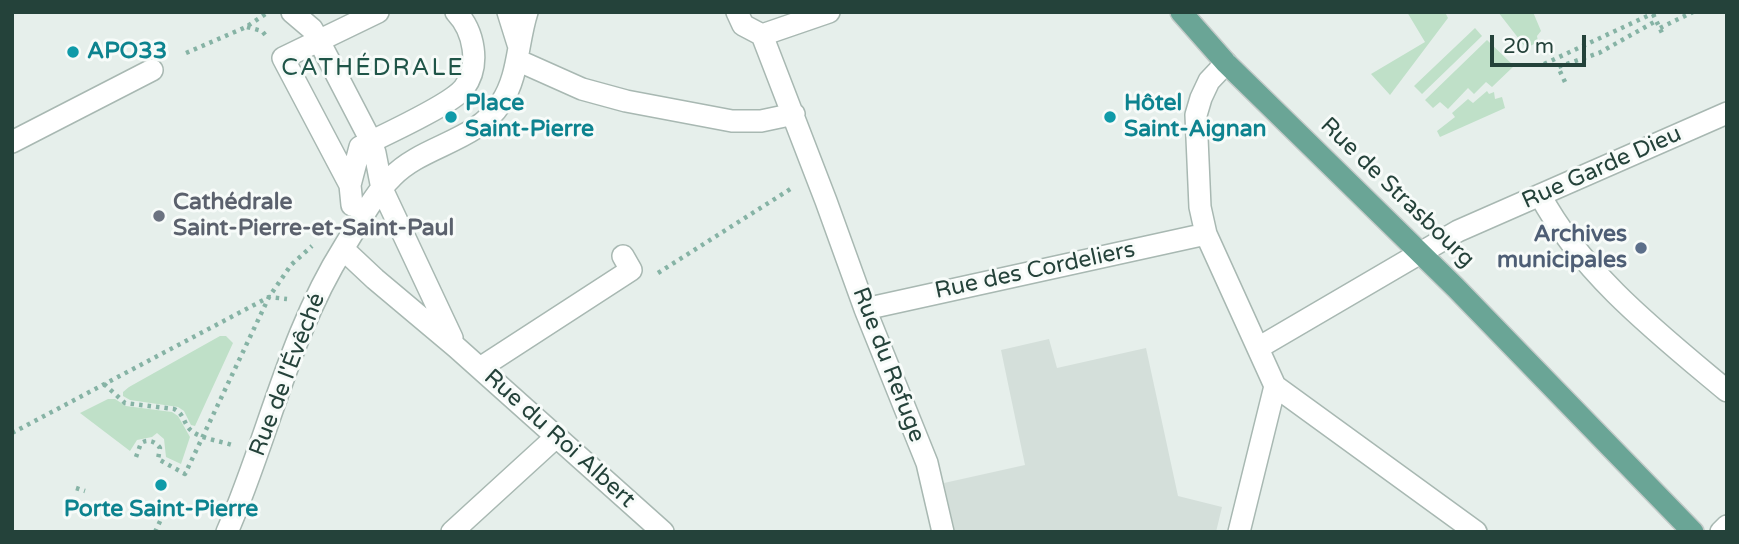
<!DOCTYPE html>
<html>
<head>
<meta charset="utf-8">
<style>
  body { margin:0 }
  #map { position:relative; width:1739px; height:544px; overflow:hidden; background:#e6efeb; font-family:"Varela Round",sans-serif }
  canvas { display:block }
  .frame { position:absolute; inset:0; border:14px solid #24423a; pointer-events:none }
  .scale { position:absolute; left:1490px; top:35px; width:96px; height:32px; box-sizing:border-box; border:4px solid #24423a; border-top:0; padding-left:9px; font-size:21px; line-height:24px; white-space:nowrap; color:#24423a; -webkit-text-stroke:5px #f7fbf9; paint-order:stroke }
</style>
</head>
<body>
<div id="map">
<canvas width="1739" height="544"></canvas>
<div class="frame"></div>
<div class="scale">20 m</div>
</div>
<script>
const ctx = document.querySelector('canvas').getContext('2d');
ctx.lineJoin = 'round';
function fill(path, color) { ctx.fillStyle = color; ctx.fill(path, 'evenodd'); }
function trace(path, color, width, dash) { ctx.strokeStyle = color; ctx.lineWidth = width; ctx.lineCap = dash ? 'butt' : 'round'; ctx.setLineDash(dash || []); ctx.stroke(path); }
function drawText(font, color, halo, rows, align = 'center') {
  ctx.font = font + ' "Varela Round",sans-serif'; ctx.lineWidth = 6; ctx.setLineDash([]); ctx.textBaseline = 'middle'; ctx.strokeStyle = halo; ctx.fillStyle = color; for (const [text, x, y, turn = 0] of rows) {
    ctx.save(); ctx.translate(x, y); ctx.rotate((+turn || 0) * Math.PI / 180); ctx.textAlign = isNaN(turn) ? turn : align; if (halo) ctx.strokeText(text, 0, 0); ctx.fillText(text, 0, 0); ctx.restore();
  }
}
fill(new Path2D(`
  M1049,339L1057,368L1146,348L1178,496L1222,507L1216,532H955L944,483L1025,465L1001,350Z`), '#d4dfda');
fill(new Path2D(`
  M1407,12H1445L1448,18L1390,95L1371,74L1425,42Z
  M1498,12H1533L1541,31L1537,36L1538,42L1526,48Z
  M1475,28L1482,36L1422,94L1414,86Z
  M1487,40L1514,66L1492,87L1486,82L1474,94L1468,88L1448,109L1440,102L1433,108L1425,100Z
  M1487,91L1489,94L1494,92L1495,99L1502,97L1505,108L1440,137L1437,131L1455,117L1452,113L1468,99L1473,103Z
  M220,336H226L233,343L195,426L191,425L184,411L178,407L130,400L123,396V392L129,387Z
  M108,399H115L126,406L172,412L178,416L190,437L181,464L166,457L164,439L157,433L152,437L137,440L130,451L80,413Z`), '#bfe0c8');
const minor = new Path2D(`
  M292,12L312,29L319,41L371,141L375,153L382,189L452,338
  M508,12L518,44
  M737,12L743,25L762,35
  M762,35L826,201L865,309L927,463L943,532
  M762,35L829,12
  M517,60L582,89L626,101L732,121H761L794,114
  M1226,63L1209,81L1201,98L1196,115L1200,207L1206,234L1275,386L1476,532
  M12,142L152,70
  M350,185L283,58L378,12
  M1540,195C1582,274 1659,334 1727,391
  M352,205L350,185L360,147C382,136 451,105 464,88C481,65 474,31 456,12
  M343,249L375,279L456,347L663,532
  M865,309L1206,234
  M1258,348L1458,231L1727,113
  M480,368L631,270L623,256
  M227,532C268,438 289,334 344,247C358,225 374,194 392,177C423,145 476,142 501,103C519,76 517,43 527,12
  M452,532L556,437
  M1239,532L1275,386
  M1721,532L1727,526`);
const major = new Path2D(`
  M1181,12L1226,63L1455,287L1693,532`);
trace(minor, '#a8b8b2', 24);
trace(major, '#c2cac8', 24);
trace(new Path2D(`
  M1653,14L1663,35
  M247,27L262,31L267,37
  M1660,28L1693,12
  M186,53L246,27L267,13
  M1544,64L1656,12
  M1565,82L1558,67L1599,53L1656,21
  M658,273L792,188
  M104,384L125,403L174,409C185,414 183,425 193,432C203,439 220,441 232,445
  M12,433L269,297L287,299
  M136,457L141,443C148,439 155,441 160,448L158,459L185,474L269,297L291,265L312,246
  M76,488L85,491
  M155,532L163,515`), '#86b3a5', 4.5, [3.5, 5]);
trace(minor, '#fff', 21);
trace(major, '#6aa596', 21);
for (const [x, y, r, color] of [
  [73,52,7,"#0f9aa8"],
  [451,117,7,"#0f9aa8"],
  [1110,117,7,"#0f9aa8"],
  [159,216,7,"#6b7280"],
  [1641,248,7,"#5c6f8a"],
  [161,485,7,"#0f9aa8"]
]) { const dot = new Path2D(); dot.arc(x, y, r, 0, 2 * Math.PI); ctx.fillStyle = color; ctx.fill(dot); trace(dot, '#f7fbf9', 2.5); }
drawText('bold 23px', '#0d838f', '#f7fbf9', [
  ["APO33",87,52],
  ["Place",465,104],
  ["Saint-Pierre",465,130],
  ["Hôtel",1124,104],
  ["Saint-Aignan",1124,130],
  ["Porte Saint-Pierre",161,510,"center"]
], 'left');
drawText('23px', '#24423a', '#f7fbf9', [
  ["Rue Garde Dieu",1602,168,-24],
  ["Rue de Strasbourg",1397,193,44],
  ["Rue des Cordeliers",1035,271,-12],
  ["Rue du Refuge",888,365,69],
  ["Rue de l'Évêché",288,375,-69],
  ["Rue du Roi Albert",559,439,42]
]);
drawText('bold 23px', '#5b616d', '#f7fbf9', [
  ["Cathédrale",173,203],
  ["Saint-Pierre-et-Saint-Paul",173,229]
], 'left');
drawText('bold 23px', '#4e5e75', '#f7fbf9', [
  ["Archives",1627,235],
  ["municipales",1627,261]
], 'right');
ctx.letterSpacing = '2px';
drawText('24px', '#1f5548', '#f7fbf9', [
  ["CATHÉDRALE",373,69]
]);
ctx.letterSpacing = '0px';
</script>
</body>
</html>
